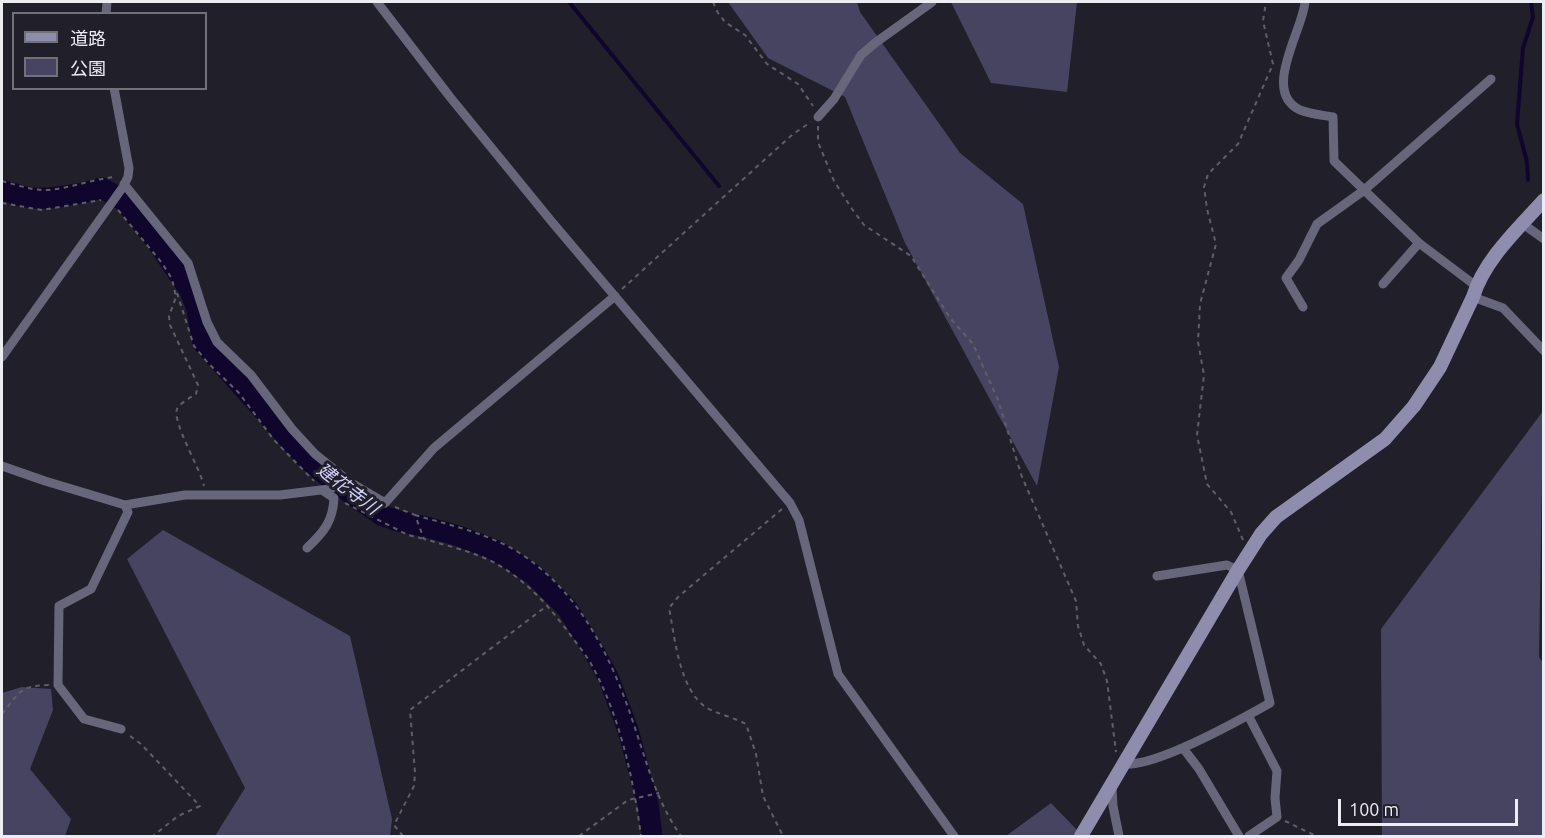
<!DOCTYPE html>
<html>
<head>
<meta charset="utf-8">
<style>
  body { margin:0 }
  #map { position:relative; width:1545px; height:838px; overflow:hidden; background:#201f2a; font-family:Ubuntu,"Noto Sans JP",sans-serif }
  canvas { display:block }
  .frame { position:absolute; inset:0; border:3px solid #ececf3; pointer-events:none }
  .legend { position:absolute; left:12px; top:12px; width:195px; height:78px; box-sizing:border-box; background:#201f2a; border:2px solid #72717a; margin:0; padding:8px 10px; list-style:none; font-size:18px; color:#ececf3 }
  .legend li { display:flex; align-items:center; gap:12px; height:30px }
  .legend b { width:30px; border:2px solid #72717a }
  .scale { position:absolute; left:1338px; top:799px; width:180px; height:27px; box-sizing:border-box; border:3px solid #ececf3; border-top:0; padding-left:8px; font-size:18px; line-height:21px; white-space:nowrap; color:#ececf3; -webkit-text-stroke:4px #201f2a; paint-order:stroke }
</style>
</head>
<body>
<div id="map">
<canvas width="1545" height="838"></canvas>
<div class="frame"></div>
<ul class="legend">
<li><b style="height:8px;background:#8f8dae"></b>道路</li>
<li><b style="height:16px;background:#474462"></b>公園</li>
</ul>
<div class="scale">100 m</div>
</div>
<script>
const ctx = document.querySelector('canvas').getContext('2d');
ctx.lineJoin = 'round';
function fill(path, color) { ctx.fillStyle = color; ctx.fill(path, 'evenodd'); }
function trace(path, color, width, dash) { ctx.strokeStyle = color; ctx.lineWidth = width; ctx.lineCap = dash ? 'butt' : 'round'; ctx.setLineDash(dash || []); ctx.stroke(path); }
function drawText(font, color, halo, rows, align = 'center') {
  ctx.font = font + ' Ubuntu,"Noto Sans JP",sans-serif'; ctx.lineWidth = 6; ctx.setLineDash([]); ctx.textBaseline = 'middle'; ctx.strokeStyle = halo; ctx.fillStyle = color; for (const [text, x, y, turn = 0] of rows) {
    ctx.save(); ctx.translate(x, y); ctx.rotate((+turn || 0) * Math.PI / 180); ctx.textAlign = isNaN(turn) ? turn : align; if (halo) ctx.strokeText(text, 0, 0); ctx.fillText(text, 0, 0); ctx.restore();
  }
}
fill(new Path2D(`
  M728,2H857L860,12L960,153L1023,204L1059,367L1037,486L905,243L845,97L768,58Z
  M951,2H1077L1067,92L991,83Z
  M1543,411L1539,657L1544,664L1543,836H1382L1381,629Z
  M163,530L350,636L392,819L390,836H215L245,788L127,559Z
  M22,687L51,689L53,710L30,769L71,819L65,836H2V693Z
  M1051,803L1077,830L1073,836H1006Z`), '#474462');
trace(new Path2D(`
  M569,2L719,186
  M1528,180L1527,162L1517,124L1523,48L1533,17L1531,2`), '#10062d', 4);
trace(new Path2D(`
  M2,190C9,192 17,195 25,197C46,201 81,194 102,188L124,201L157,242L189,289L196,306L203,343L305,457L333,481L381,515L398,521L427,527L459,536L495,550L533,574L567,608L595,653L609,679L628,730L648,804L652,836`), '#10062d', 21);
trace(new Path2D(`
  M713,2L718,13L725,22L745,35L767,64L798,84L813,106
  M818,126V142L834,181L852,209L864,225L911,256L950,318L973,344L998,400L1022,477L1076,601L1078,626L1084,645L1101,664L1107,681L1116,752
  M2,181C17,185 33,191 49,190C71,188 93,179 115,177
  M2,203L42,210L101,200
  M118,210L162,263L172,279L176,297L169,316L170,325L198,385L196,394C190,398 180,403 177,409C172,422 200,468 204,486
  M622,289L793,134L811,122
  M177,293L194,346L208,363L239,393L274,440L314,481
  M345,503L408,535L424,539
  M395,507L415,515L424,539C448,546 475,552 497,564C526,581 546,603 566,629C574,640 583,651 590,662C620,715 633,777 641,836
  M782,509L678,597L669,608C675,638 679,690 707,708C715,713 735,718 746,724L756,754L763,796L783,836
  M415,515C449,525 487,533 518,552C578,590 610,654 632,719C646,760 656,801 681,836
  M1243,540L1231,512L1207,484L1197,435L1204,375L1198,342L1200,304L1216,244L1207,209L1204,187L1208,174L1238,144L1273,64L1263,21L1266,2
  M2,714C20,692 19,686 49,685
  M130,736L141,744L200,806L178,816L153,836
  M1285,821L1316,836
  M403,836L394,825L414,786L415,773L410,710L548,605
  M579,836L628,800L659,793`), '#605f69', 2, [4.5, 4.5]);
trace(new Path2D(`
  M377,2L450,97L552,222L790,503L799,520L838,674L954,836
  M1305,2C1303,30 1261,92 1300,110C1310,114 1322,115 1333,117L1334,161L1419,243L1476,286
  M106,14L107,2
  M818,117L834,99L861,55L875,43L932,2
  M124,184L188,263L207,322L217,342L251,375L292,429L315,454L351,483L385,503L434,448L615,296
  M1523,224L1544,239
  M1383,284L1419,243
  M1473,297L1503,308L1544,351
  M1303,307L1286,278L1299,260L1317,224L1363,191L1491,79
  M2,357L123,187L128,177L129,168L114,88
  M2,466L45,481L125,505L185,495H280L329,489L351,483
  M307,548C324,532 333,521 334,498L322,490
  M1248,715L1277,771L1275,798L1277,817L1249,836
  M121,729L84,719L58,685L59,606L91,589L128,512L125,505
  M1183,748L1199,769L1239,836
  M1124,764C1156,767 1240,720 1270,703L1238,570L1227,565L1157,576
  M1112,786L1113,806L1119,836`), '#67667b', 9);
trace(new Path2D(`
  M1081,836L1238,570L1261,534L1276,517L1385,439L1414,406L1440,367L1473,297C1484,260 1518,229 1544,200`), '#8f8dae', 14);
drawText('italic 18px', '#d5d2ff', '#201f2a', [
  ["建花寺川",348,489,37]
]);
</script>
</body>
</html>
